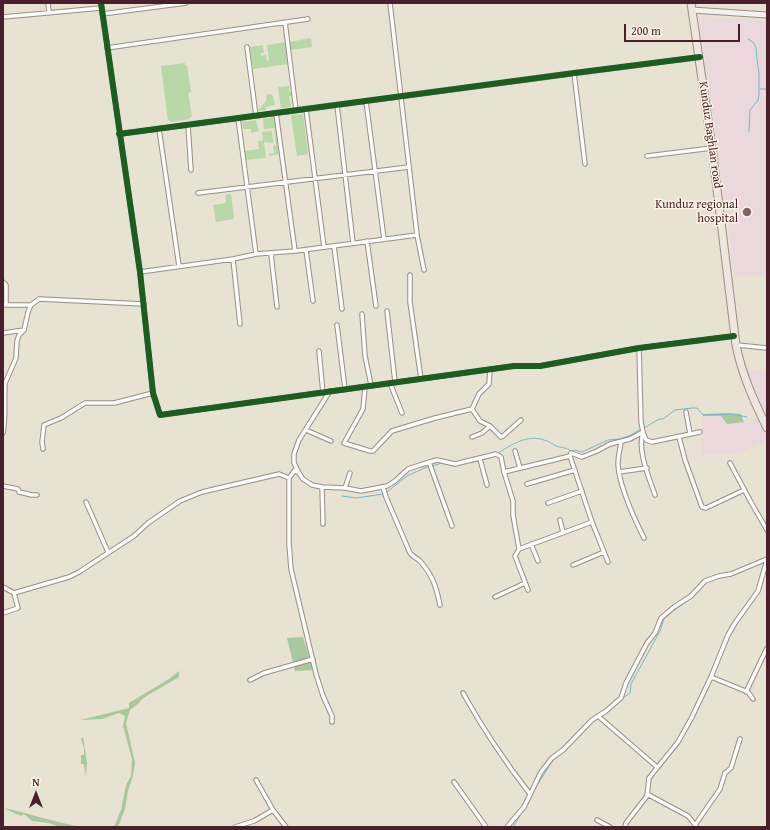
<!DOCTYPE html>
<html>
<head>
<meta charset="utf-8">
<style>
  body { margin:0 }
  #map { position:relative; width:770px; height:830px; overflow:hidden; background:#e7e2d1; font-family:"Gentium Book Plus",serif }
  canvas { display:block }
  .frame { position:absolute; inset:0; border:4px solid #4a1f2b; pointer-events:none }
  .north { position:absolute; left:16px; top:774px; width:40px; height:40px; -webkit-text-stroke:3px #fcf5e5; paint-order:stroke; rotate:0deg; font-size:11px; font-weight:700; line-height:16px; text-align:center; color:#4a1f2b }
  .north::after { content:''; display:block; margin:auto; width:14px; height:18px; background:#4a1f2b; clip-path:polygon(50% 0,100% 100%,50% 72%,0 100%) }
  .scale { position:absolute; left:624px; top:24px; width:116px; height:18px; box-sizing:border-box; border:2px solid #4a1f2b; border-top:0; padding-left:5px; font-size:12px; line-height:14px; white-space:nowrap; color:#4a1f2b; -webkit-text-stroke:3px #fcf5e5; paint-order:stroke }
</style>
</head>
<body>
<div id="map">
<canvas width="770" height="830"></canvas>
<div class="frame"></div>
<div class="north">N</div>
<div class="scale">200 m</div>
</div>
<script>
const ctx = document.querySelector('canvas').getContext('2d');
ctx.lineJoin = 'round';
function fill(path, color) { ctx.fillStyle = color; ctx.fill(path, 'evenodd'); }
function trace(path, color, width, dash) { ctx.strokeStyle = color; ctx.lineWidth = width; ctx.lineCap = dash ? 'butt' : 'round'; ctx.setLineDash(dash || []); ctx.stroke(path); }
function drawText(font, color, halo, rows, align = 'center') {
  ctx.font = font + ' "Gentium Book Plus",serif'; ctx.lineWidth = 3; ctx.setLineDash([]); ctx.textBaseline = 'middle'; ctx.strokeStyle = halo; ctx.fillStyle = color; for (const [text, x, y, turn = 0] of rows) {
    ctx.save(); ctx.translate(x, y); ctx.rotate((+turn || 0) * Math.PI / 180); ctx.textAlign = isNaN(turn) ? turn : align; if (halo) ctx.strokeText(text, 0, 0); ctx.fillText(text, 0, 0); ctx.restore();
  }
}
fill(new Path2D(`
  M699,16L767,21V275L735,277Z
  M767,369V414H761L744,371Z
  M703,416H721L727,424L757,419L767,441L736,454L701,455Z`), '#ebd8dd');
fill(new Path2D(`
  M311,38L312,47L290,50L289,42Z
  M286,42L288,64L253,69L250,47L263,45L264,53H261V56L266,55L267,61L269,60L267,45Z
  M185,63V65H187L191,92L188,93L192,117H190V119L170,122V120L168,121L161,66Z
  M289,86V92H291L292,96H289L291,107L281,108L278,87Z
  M267,94H271L273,96L275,105L266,107V110L258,111L266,101Z
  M303,114L308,154L297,156L291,115Z
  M274,117L279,154L270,156L269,154L274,153L273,146L276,145L274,128L264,129L263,119Z
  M256,120L259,131L251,133V129H243L242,122Z
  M272,131L273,143L264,142L266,158L245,160L244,151L259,149L258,141L263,140L262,132Z
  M231,194L234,219L216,222L213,205L226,203L225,195Z`), '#b8d8a7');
fill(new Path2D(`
  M727,413L741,414L744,422L727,424L721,416H703V414Z
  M303,637L313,670L295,671L287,638Z
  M179,671V677L148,695L141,700L139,703L130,710L126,723L135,763L133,776L128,791L125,809L118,827H114L121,810L126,785L131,776L132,759L123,726L125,716L119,713L102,719L80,720L129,708V703L169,679Z
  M83,737L87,763L86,778L84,764H81V755H84V748L81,739Z
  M3,808C30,813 55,823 83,827H60L49,823L32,821L24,814L21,816Z`), '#a8c89d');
trace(new Path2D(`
  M748,39L754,43L756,48L757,59L759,74V95L758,100L750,110L749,132
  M760,89H767
  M644,428L659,419H663L675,410L692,408H697L703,415H706L731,414L747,417
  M497,454C510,445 528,434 544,440C549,441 552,444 556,446C561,448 566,447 571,451L575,450L582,452L608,440L619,439L629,436L641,429
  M482,460L492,457
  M455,465L479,461
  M432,466L442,463
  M386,493L407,476L429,466
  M342,496L356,498L383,494
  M623,698L630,693L631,684L660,631L664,619L673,611L693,597
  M534,790L553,760L567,749L593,721L599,718
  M513,827L524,809`), '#76b9c9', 1);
const street = new Path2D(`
  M48,3L49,12
  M101,3L140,272L153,393L160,415L514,366H540L639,348L734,336
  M390,3L417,235L424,270
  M102,14L186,3
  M3,17L101,8
  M285,22L296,110
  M247,47L256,116
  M107,48L308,19
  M574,73L585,164
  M366,101L384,239
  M337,105L353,243
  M306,109L324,247
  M276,113L295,251
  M238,118L256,254
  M188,125L191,170
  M159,129L179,266
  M119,134L699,57
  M647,156L712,148
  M198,193L409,167
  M367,241L376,306
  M334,246L342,309
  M306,250L313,301
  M271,254L277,307
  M233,259L240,324
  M140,272L233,259L256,254L295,251L417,235
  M410,275V302L421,379
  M3,282L6,285V305
  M3,305H31
  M387,311L395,382
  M362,314L365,356L371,385
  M337,325L345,389
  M3,333L24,330
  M737,345L767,348
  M639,348L641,422L643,432L646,440L652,442L700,432
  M319,351L323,393
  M390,383L402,413
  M365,387L363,409L344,443L370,451H373L392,431L435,418L472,409
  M3,388L16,358L17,341L19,335L24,330L28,312L31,305L39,299L144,304
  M330,391L299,440L294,454V463L299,473L303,479L312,485L322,487L345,488L361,491L387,486L395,481L408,469L420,465L437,460L455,464L496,454L501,457L504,472
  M686,412L690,434
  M490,426L501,437L503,436L521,420
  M306,430L331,441
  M643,432C637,451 649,477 655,495
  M3,433C6,418 4,401 5,386
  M472,437L482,433L490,426L480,421L472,409L479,394L489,384L490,369
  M679,437L685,460L702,507L706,508L744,490
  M621,442C620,449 618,457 618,464C619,486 634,518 644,538
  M43,449L42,442L44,425L61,418L85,403H114L153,393
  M515,451L520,468
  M570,456L504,472L513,501V515L519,549L592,522
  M480,459L487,485
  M429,462L452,526
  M730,463L752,504L767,530
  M297,472L295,470L289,478V544L291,569L316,674L323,696L332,716V722
  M619,472L647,468
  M527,484L575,470
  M3,486L18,489L19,492L32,495H37
  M322,487L323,524
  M383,487L386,497L410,553C413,557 417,558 420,561C433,576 436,586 440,605
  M345,488L350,473
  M86,502L108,552
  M548,503L582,491
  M560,520L563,532
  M531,544L538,561
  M519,549L515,556L528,590
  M608,562L592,522L570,456L571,453L582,457L597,451L610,444L630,439L643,432
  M573,565L604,552
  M3,587L14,593L18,608L3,613
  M14,593L69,577L79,572L134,536L148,523L180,501L202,492L279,474L289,478
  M495,597L525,583
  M711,677L748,692L753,699
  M250,680L264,673L313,659
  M746,692L767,648
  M463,693C483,729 505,762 530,794
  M598,716L657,767
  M256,780L273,810
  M454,782L486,827
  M647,794L688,816L696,826
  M597,820L610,827
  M695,825L720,789L725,773L731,768L740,739
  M235,827L254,821L273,810L286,827
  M507,827L524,807L541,772L552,758L563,750L592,720L606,711L621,698L626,683L647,643L655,633L661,618L674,607L691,596L705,581L719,576L731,574L767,559
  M625,827L626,823L647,796L649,778L678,742L692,717L711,677L728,635L735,623L758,591L767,560`);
const secondary = new Path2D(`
  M692,10L767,15`);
const highway = new Path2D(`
  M691,3L712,148L736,345C742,375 754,401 767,428`);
trace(street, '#988e87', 5.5);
trace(secondary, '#988e87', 7);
trace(highway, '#988e87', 9);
trace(street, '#fbfbf8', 3.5);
trace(secondary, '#f5f2ee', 5);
trace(highway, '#eee5dd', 7);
trace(new Path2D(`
  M101,3L140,272L153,393L160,415L514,366H540L639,348L734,336
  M119,134L574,73L700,57`), '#1b5e20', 6);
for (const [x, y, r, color] of [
  [747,212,5,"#816365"]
]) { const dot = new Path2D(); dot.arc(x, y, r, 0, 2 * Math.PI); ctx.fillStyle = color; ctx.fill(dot); trace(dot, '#fcf5e5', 1.5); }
drawText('12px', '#4a1f2b', '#fcf5e5', [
  ["Kunduz Baghlan road",710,135,82]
]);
drawText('12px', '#4a1f2b', '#fcf5e5', [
  ["Kunduz regional",738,205],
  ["hospital",738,219]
], 'right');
</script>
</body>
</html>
